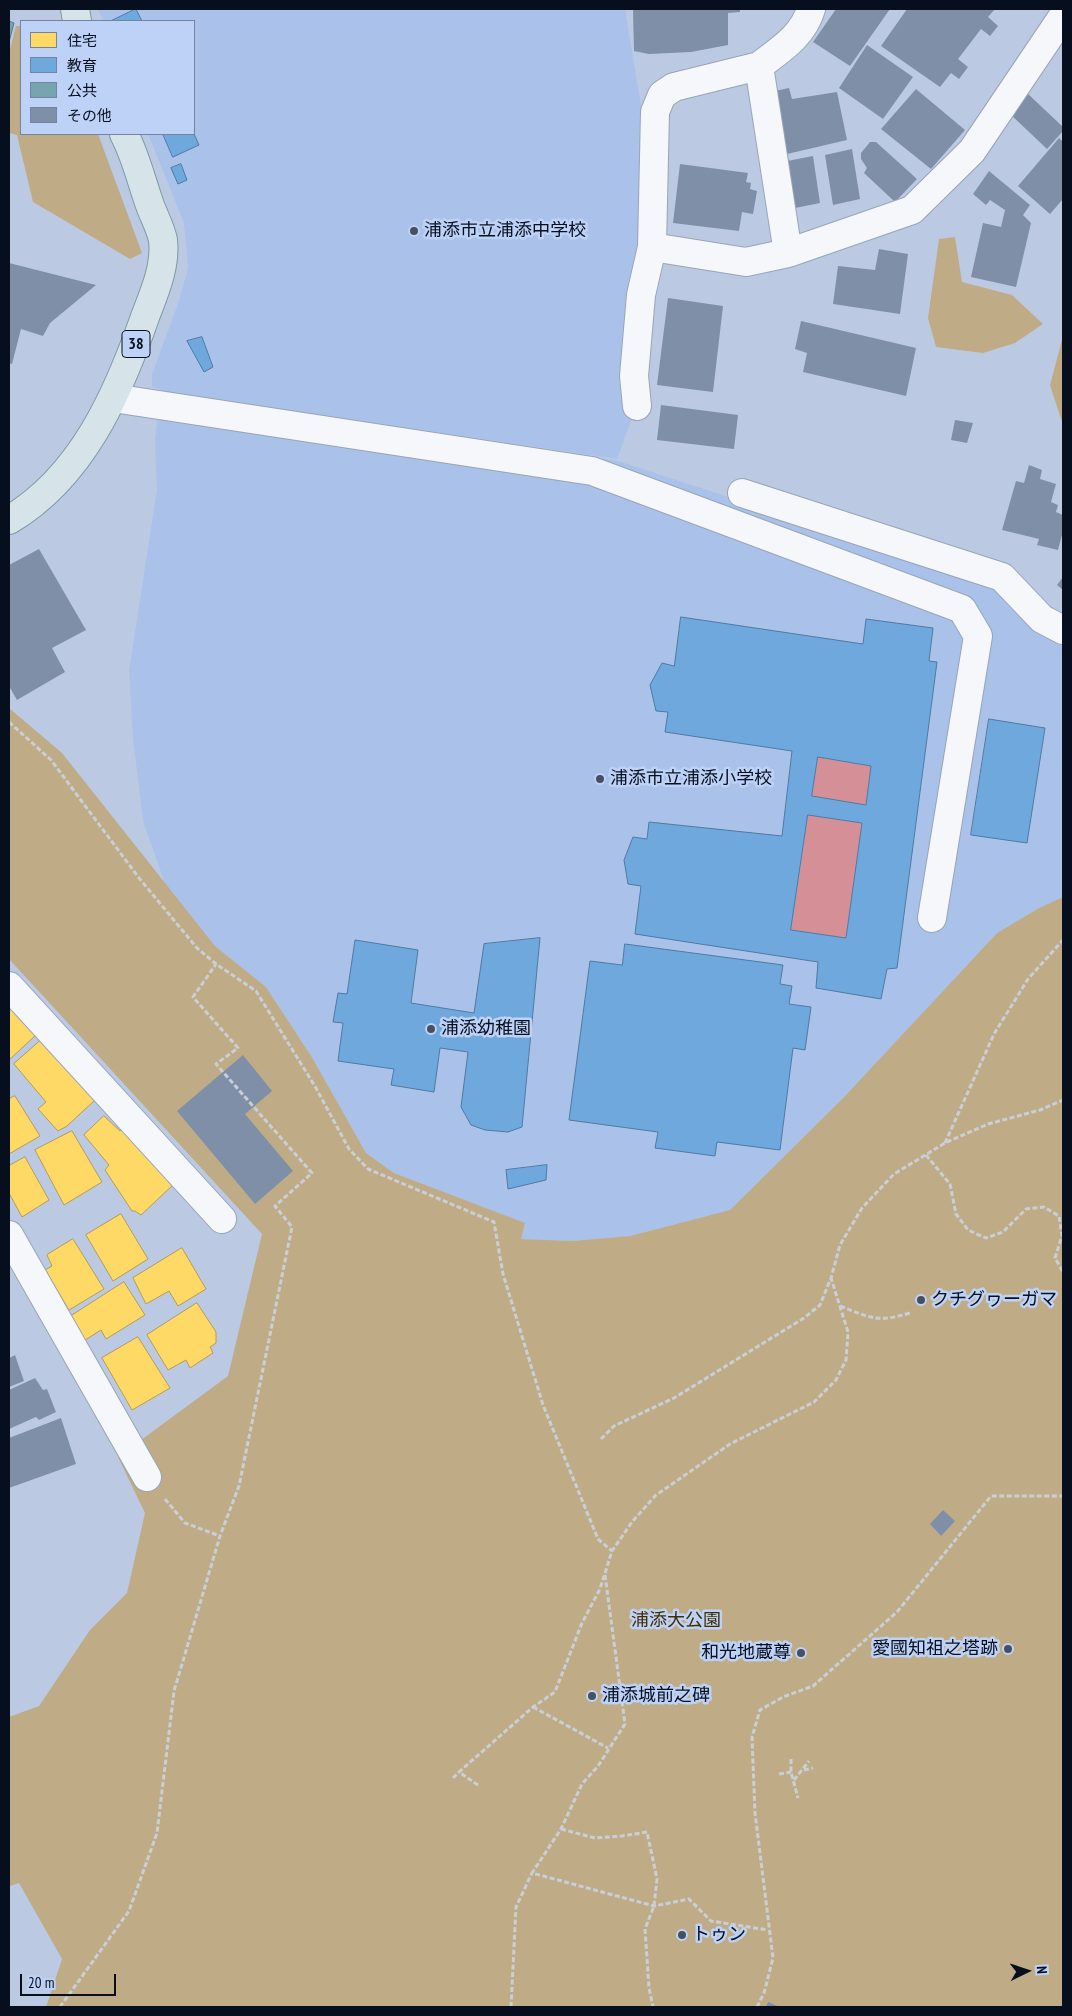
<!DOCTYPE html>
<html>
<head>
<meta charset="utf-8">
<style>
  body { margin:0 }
  #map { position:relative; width:1072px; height:2016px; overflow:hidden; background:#bbcae2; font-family:"PT Sans Narrow","Noto Sans JP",sans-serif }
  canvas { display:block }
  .frame { position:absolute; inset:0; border:10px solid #070f1e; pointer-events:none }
  .legend { position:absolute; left:20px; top:20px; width:175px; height:115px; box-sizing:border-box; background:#bdd2f6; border:1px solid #7484a0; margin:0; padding:6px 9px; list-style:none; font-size:15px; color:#070f1e }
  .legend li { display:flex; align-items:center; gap:10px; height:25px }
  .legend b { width:25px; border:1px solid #7484a0 }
  .north { position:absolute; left:1002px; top:1946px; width:50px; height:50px; -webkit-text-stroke:4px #bdd2f6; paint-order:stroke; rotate:86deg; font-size:14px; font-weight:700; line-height:20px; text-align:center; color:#070f1e }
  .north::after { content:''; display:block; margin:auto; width:18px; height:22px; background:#070f1e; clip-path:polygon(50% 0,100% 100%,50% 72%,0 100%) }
  .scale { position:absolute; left:20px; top:1974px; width:96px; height:22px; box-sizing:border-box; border:2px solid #070f1e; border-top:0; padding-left:6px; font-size:15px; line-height:18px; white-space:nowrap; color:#070f1e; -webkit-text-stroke:4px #bdd2f6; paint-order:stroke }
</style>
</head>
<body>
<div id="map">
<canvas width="1072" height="2016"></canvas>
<div class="frame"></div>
<ul class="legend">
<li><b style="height:14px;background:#ffd966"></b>住宅</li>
<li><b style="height:14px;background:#6fa8dc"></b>教育</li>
<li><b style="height:14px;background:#76a5af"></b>公共</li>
<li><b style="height:14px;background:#808fa8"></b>その他</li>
</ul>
<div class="north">N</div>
<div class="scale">20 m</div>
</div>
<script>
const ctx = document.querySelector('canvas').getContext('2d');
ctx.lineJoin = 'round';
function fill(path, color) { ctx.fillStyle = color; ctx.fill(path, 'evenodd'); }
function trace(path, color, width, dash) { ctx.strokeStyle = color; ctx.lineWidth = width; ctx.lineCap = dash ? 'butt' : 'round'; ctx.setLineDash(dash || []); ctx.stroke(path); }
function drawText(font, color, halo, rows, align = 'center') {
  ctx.font = font + ' "PT Sans Narrow","Noto Sans JP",sans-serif'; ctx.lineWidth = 5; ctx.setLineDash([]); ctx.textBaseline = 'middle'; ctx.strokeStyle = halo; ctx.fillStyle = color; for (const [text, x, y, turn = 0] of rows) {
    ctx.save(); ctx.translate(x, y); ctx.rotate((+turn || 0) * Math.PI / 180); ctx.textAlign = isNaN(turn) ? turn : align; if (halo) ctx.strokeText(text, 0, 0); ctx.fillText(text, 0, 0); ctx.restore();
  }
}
fill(new Path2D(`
  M98,9H625L643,117V242L624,382L631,421L617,459L166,392L152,386V374L179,301L188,268L184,223L148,134H194V21H103Z
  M160,398L618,461L993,583L1063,644V897L1039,908L997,933L845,1096L730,1210L630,1236L572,1241L521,1239L524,1223L394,1173L366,1153L313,1059L266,987L215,946L165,884L143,821L133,738L129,671L157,489L155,440Z`), '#aac2e9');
fill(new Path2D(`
  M16,26H21V134H98L142,253L130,259L33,202L17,135L9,133V53Z
  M955,237L962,282L1012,295L1043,324L1015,343L983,353L936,347L928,318L939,239Z
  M1063,336V425L1050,385Z
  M9,708L62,753L215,946L266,987L313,1059L366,1153L394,1173L525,1223L521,1239L572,1241L630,1236L730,1210L845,1096L997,933L1039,908L1063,897V2007H46L62,1959L19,1883L10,1886L9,1885V1717L39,1706L90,1630L127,1593L145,1513L118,1457L228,1376L262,1234L9,959Z`), '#bfac86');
fill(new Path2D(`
  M818,757L871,766L866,805L812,796Z
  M808,815L862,823L846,938L791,930Z`), '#d58f97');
const homes = new Path2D(`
  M9,1005L36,1035L9,1060Z
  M41,1040L95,1100L67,1126L58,1131L38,1109L46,1102L14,1064Z
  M15,1096L40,1136L9,1154V1099Z
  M104,1116L120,1131L124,1127L175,1183L141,1215L135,1211H132L105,1170L109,1165L84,1135Z
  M72,1131L102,1182L64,1205L35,1150Z
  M25,1157L49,1200L22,1217L9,1193V1166Z
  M121,1214L148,1259L113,1281L86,1235Z
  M73,1239L104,1289L69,1310L45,1270L52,1266L47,1255Z
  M182,1248L206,1289L178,1306L169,1291L146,1304L133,1278Z
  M124,1282L145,1315L106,1339L101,1330L82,1342L68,1318Z
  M197,1303L216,1332V1343L210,1347L213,1353L190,1368L186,1360L168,1370L147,1335Z
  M138,1337L170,1388L132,1410L102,1358Z`);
fill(homes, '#ffd966');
trace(homes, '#b59c50', 1);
const schools = new Path2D(`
  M136,9L142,21H111Z
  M163,134H194L199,145L173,157Z
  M181,164L187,180L178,184L171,168Z
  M202,337L213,367L204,372L187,341Z
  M681,617L863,644L866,619L933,628L929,661L937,662L897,968L887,969L881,999L816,988L818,962L635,934L641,886L628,884L624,860L633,837L647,839L649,822L782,836L792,751L665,732L668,712L656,711L650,685L662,663L674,666ZM818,757L871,766L866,805L812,796ZM808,815L862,823L846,938L791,930Z
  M989,719L1045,728L1027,843L971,835Z
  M540,938L522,1127L508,1132L485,1130L471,1125L461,1107L468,1052L440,1048L434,1092L391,1085L394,1069L338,1061L343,1023L333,1022L338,993L347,994L355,940L418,950L411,1003L474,1013L484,944Z
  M625,944L783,965L780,984L792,986L789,1004L811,1007L805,1050L793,1048L780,1150L717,1142L715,1156L655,1148L658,1132L569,1120L590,961L622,965Z
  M547,1165L546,1180L508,1189L506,1170Z`);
fill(schools, '#6fa8dc');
trace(schools, '#507aa3', 1);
const public = new Path2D(`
  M9,21L14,23L9,42Z`);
fill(public, '#76a5af');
trace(public, '#557884', 1);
fill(new Path2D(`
  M633,9H740V12L728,13V45L691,52L649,54L634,51Z
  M836,9H890L850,66L813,42Z
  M907,9H995L988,17L998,26L990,36L981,29L958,59L968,67L959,79L951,73L940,87L881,46Z
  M867,45L913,77L883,119L839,88Z
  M789,88L792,99L837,92L847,140L787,154L775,91Z
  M916,89L965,130L931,169L881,129Z
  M1026,92L1063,127V131L1047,149L1009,113Z
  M1059,138L1063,142V199L1050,214L1018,186Z
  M870,142H876L917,179L895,202L864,173L867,168L861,159V153Z
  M852,149L860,199L833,205L825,155Z
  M813,156L820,203L790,209L782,162Z
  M680,164L748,173L746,182L751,183L750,189L757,191L753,214L742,212L739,231L673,223Z
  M989,171L1030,205L1023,215L1031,223L1016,287L971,277L983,223L1001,227L1005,210L990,200L986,205L973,194Z
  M879,249L908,254L900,314L833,304L838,266L875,270Z
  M9,263L96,285L50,323L43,336L21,329L12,364L9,363Z
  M668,298L723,306L713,392L657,385Z
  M801,321L916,348L906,396L803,372L807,353L795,349Z
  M661,405L738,415L734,449L657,440Z
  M955,420L973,423L967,443L951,440Z
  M1029,465L1042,470L1040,479L1056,484L1051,502L1058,505L1056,512L1063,515V531L1058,550L1037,545L1039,539L1002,530L1016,481L1024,483Z
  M39,549L86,630L52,648L65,672L17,700L9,686V565Z
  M1063,577V590L1057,585Z
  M243,1055L272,1091L245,1114L293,1171L255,1204L177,1111Z
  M15,1355L24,1381L9,1387V1358Z
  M35,1378L43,1390L47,1389L56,1412L39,1420L36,1417L9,1429V1390Z
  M61,1418L76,1464L9,1488V1438Z
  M943,1510L955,1521L941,1536L930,1524Z
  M768,2002L780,2007H766Z`), '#808fa8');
const minor = new Path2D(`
  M811,9C803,36 780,50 759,66L788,253L912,210L972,151L1063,16
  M652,247L746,262L788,253
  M113,398L592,471L962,609L978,636L932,918
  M637,406L634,376L641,295L652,247L655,112L662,95L674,87L759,66
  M742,493L1002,577L1042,619L1063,630
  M9,986L222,1219
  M9,1235L147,1477`);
const major = new Path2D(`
  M75,9L77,21
  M9,520C82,477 118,394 145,317C154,293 166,267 163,240C161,230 155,218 151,208C142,184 136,156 124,134`);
trace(minor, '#98a4b7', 30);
trace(major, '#7d99a6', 30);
trace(new Path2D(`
  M9,722L51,760L139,878L197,948L216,964L256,991L316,1088L349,1149L368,1169L494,1222L503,1274L543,1405L598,1539L612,1551
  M945,1143L994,1034L1028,979L1063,940
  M926,1155L950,1184L956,1214L968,1230L986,1238L1003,1232L1026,1209L1044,1207L1059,1216L1062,1236L1055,1258L1063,1272
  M840,1306C871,1318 877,1323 910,1313
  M601,1439L614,1426L674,1398L804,1318L820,1305L831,1278L840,1245L862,1208L894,1174L945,1143L988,1124L1040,1110L1063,1100
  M165,1499L185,1523L220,1536
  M605,1575L625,1724L598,1766L582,1784L561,1829L532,1873L654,1906L689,1899L711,1921L768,1930
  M533,1707L608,1748
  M791,1759V1772L798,1798
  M804,1770L813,1768
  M779,1774L791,1772
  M453,1778L459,1772
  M794,1780L809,1761
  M478,1785L459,1772L533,1707L555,1692L582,1623L600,1589L612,1551L632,1522L656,1495L730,1444L814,1402L836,1380L846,1360L848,1332L831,1278
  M561,1829L595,1838L622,1836L647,1832L657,1879L654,1906L645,1929L649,1988L653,2007
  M60,2007L129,1911L157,1833L174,1691L220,1536L239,1486L292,1227L275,1206L312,1173L216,1064L238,1048L193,997L216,964
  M511,2007L516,1907L532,1873
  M757,2007L764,1993L773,1958L755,1813L752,1737L760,1710L783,1697L813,1686L897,1612L991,1496H1063`), '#cacfd7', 3, [5, 2.5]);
trace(minor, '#f5f7fb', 28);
trace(major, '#d6e4e9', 28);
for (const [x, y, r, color] of [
  [414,231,5,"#465063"],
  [600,779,5,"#465063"],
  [431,1029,5,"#465063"],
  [921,1300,5,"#465063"],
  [1008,1649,5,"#465063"],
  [801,1653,5,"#465063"],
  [592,1696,5,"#465063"],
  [682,1935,5,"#465063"]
]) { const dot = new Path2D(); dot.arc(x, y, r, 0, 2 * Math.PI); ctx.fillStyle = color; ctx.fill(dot); trace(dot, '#bdd2f6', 2); }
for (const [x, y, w] of [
  [136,344,28]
]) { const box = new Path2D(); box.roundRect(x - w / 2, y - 13.5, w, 27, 4); ctx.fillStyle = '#bdd2f6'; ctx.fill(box); trace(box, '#070f1e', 1); }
drawText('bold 16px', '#070f1e', null, [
  ["38",136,344]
]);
drawText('18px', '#070f1e', '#bdd2f6', [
  ["浦添市立浦添中学校",424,231],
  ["浦添市立浦添小学校",610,779],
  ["浦添幼稚園",441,1029],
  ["クチグヮーガマ",931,1300],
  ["愛國知祖之塔跡",998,1649,"right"],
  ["和光地蔵尊",791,1653,"right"],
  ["浦添城前之碑",602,1696],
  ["トゥン",692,1935]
], 'left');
drawText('18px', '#412c00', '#bdd2f6', [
  ["浦添大公園",676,1621]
]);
</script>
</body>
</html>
